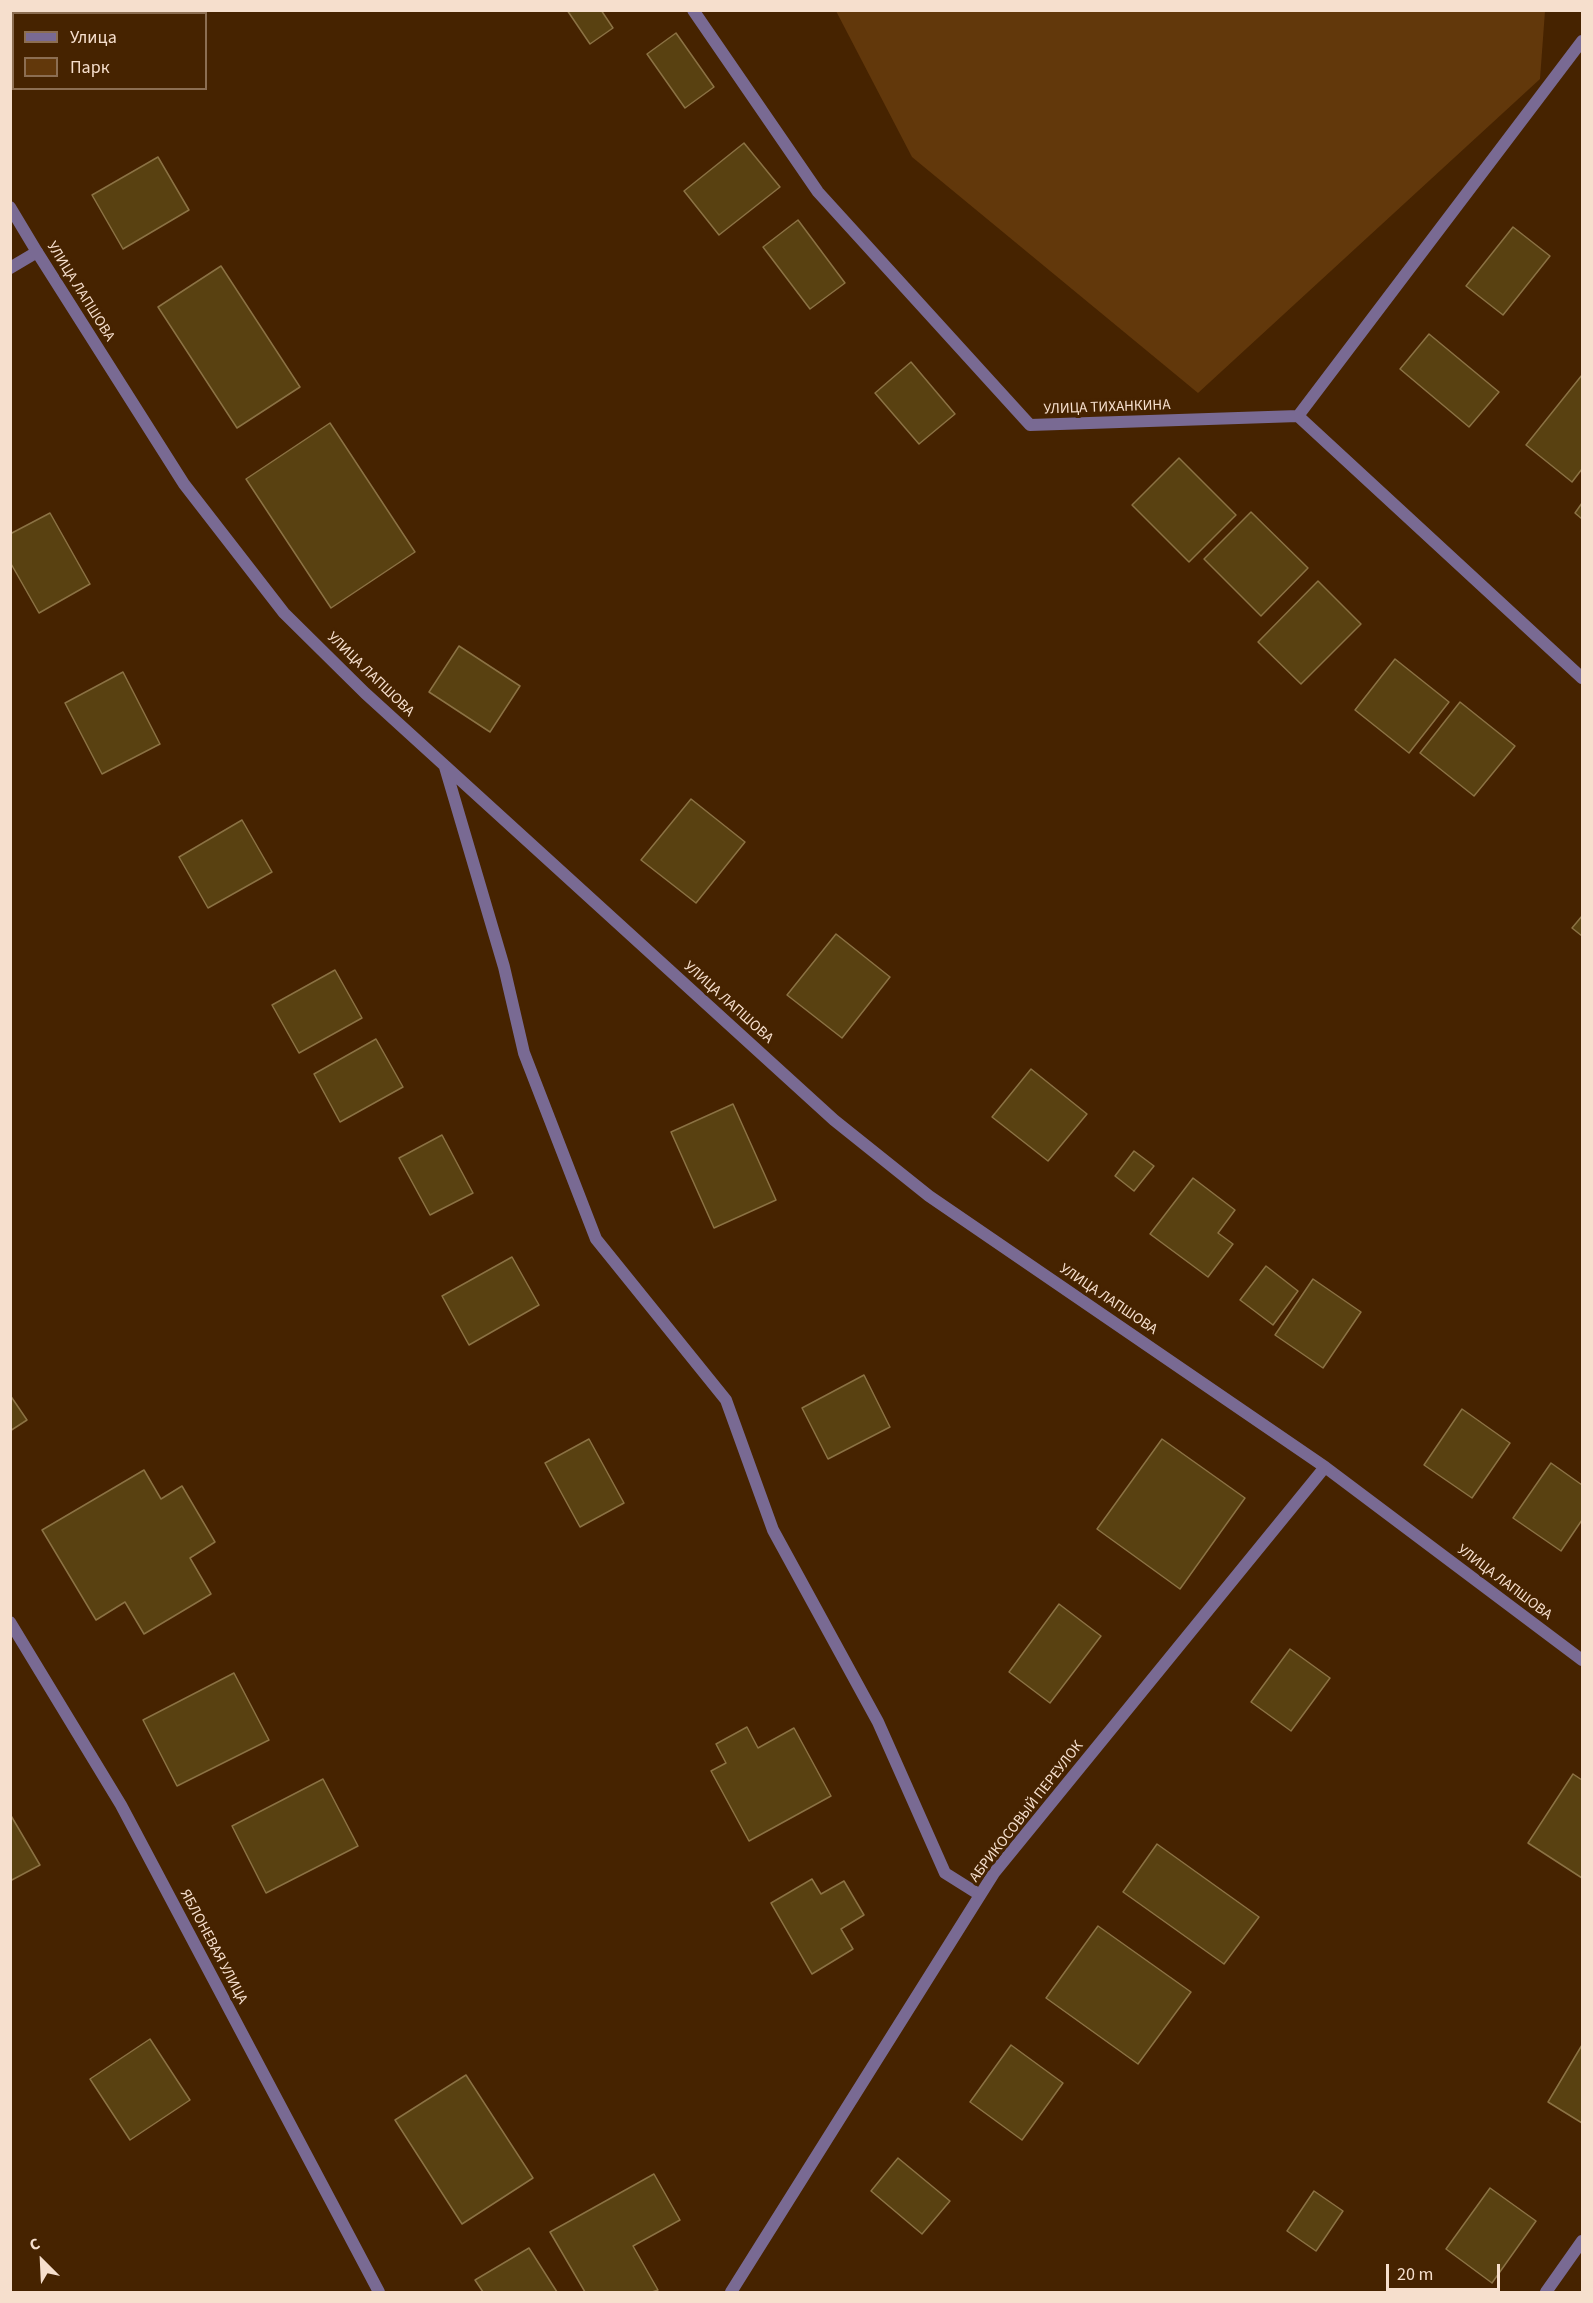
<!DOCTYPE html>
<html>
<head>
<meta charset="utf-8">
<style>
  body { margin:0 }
  #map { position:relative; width:1593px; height:2303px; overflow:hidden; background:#462300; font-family:"Source Sans 3",sans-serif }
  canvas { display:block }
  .frame { position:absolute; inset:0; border:12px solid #f6dfcd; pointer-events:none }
  .legend { position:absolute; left:12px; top:12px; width:195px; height:78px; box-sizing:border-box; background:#462300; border:2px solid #8c6e52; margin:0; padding:8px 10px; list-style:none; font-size:18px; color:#f6dfcd }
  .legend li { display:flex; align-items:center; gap:12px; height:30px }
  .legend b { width:30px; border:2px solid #8c6e52 }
  .north { position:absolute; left:12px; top:2231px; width:60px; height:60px; -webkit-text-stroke:4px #462300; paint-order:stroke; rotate:336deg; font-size:16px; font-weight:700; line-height:24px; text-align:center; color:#f6dfcd }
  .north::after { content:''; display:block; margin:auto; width:21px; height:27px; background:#f6dfcd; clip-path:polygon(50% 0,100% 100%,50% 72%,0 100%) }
  .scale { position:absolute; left:1386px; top:2264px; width:114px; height:27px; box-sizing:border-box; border:3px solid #f6dfcd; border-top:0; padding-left:8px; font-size:18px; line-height:21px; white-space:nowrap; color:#f6dfcd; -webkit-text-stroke:4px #462300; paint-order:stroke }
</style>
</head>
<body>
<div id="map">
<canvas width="1593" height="2303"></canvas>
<div class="frame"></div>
<ul class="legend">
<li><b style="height:8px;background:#796a93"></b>Улица</li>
<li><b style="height:16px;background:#62380b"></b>Парк</li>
</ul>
<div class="north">С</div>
<div class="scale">20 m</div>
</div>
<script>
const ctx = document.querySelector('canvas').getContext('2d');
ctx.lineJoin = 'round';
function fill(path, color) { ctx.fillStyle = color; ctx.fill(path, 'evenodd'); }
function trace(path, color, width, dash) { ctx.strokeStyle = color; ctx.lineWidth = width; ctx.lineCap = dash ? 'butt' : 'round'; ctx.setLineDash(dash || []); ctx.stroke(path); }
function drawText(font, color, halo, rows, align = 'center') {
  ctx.font = font + ' "Source Sans 3",sans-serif'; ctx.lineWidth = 6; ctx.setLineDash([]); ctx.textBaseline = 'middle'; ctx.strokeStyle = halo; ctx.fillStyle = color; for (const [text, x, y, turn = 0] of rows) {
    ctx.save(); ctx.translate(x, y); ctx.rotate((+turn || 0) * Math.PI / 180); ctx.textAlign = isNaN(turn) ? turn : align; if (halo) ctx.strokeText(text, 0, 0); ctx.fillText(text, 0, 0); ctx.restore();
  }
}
fill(new Path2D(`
  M836,11H1545L1540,79L1198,393L912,157Z`), '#62380b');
const building = new Path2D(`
  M10,10H49L45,14H14V35L10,37Z
  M567,10H601L613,28L590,44Z
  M676,33L714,87L685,108L647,54Z
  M744,143L780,187L719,235L684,191Z
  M158,157L189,210L123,249L92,195Z
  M798,220L845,283L810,309L763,247Z
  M1513,227L1550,256L1503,315L1466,286Z
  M221,266L300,387L237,428L158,307Z
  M1429,334L1499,392L1469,427L1400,369Z
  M911,362L955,414L919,444L875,393Z
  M1582,375V469L1572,482L1526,445Z
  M330,423L415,552L331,608L246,479Z
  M1179,458L1236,515L1189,562L1132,505Z
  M1582,503V519L1575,513Z
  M1251,512L1308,568L1261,616L1204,559Z
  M50,513L90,584L39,613L10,562V534Z
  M1318,581L1361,624L1301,684L1258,642Z
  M459,646L520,686L490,732L429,692Z
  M1395,659L1449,702L1409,753L1355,710Z
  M123,672L160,744L102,774L65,703Z
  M1460,702L1515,746L1474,796L1420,753Z
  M691,799L745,842L696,903L641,860Z
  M242,820L272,872L208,908L179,857Z
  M1582,916V936L1572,928Z
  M836,934L890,977L842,1038L787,995Z
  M335,970L362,1018L299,1053L272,1005Z
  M376,1039L403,1087L340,1122L314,1074Z
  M1031,1069L1087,1114L1048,1161L992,1117Z
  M733,1104L776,1200L714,1228L671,1132Z
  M442,1135L473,1193L430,1215L399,1158Z
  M1134,1151L1154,1166L1134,1191L1115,1176Z
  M1193,1178L1235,1210L1218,1233L1233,1244L1208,1277L1150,1234Z
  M512,1257L539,1305L469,1345L442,1296Z
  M1266,1266L1298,1291L1273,1325L1240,1300Z
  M1313,1279L1361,1312L1323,1368L1275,1335Z
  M864,1375L890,1427L828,1459L802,1408Z
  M10,1395L27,1420L10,1431Z
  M1462,1409L1510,1443L1472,1498L1424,1465Z
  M589,1439L624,1503L580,1527L545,1463Z
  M1162,1439L1245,1498L1180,1589L1097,1529Z
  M1551,1463L1582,1485V1520L1561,1551L1513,1518Z
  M144,1470L161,1499L182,1486L215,1542L190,1558L211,1594L144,1634L125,1602L96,1620L42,1530Z
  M1059,1604L1101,1636L1050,1703L1009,1672Z
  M1290,1649L1330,1678L1291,1731L1251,1702Z
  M234,1673L269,1740L177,1786L143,1720Z
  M747,1727L758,1748L794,1728L831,1796L749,1841L711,1771L726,1763L716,1744Z
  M1573,1774L1582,1780V1878L1528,1843Z
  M323,1779L358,1846L266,1893L232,1826Z
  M10,1814L40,1865L10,1881Z
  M1157,1844L1259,1917L1224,1964L1123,1892Z
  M812,1879L821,1894L844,1881L864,1915L841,1929L853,1949L812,1974L771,1903Z
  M1098,1926L1191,1992L1138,2064L1046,1998Z
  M150,2039L190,2100L130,2140L90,2079Z
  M1011,2045L1063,2083L1022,2140L970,2102Z
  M1582,2045V2123L1548,2102Z
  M466,2075L533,2178L462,2224L395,2120Z
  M898,2158L950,2201L922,2234L871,2191Z
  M654,2174L680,2220L633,2246L658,2290L652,2292H585L550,2232Z
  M1490,2188L1536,2221L1492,2283L1446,2249Z
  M1314,2191L1343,2211L1316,2251L1287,2231Z
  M529,2248L557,2292H483L475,2280Z`);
fill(building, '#594111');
trace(building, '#8b7244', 1.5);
trace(new Path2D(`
  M10,268L37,252`), '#796a93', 12);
trace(new Path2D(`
  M693,10L818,192L1030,425L1298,416L1582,678
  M10,207L37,252L184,484L284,613L365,693L834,1120L929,1196L1325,1467L1582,1660
  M1298,416L1582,41
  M445,767L504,967L524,1053L596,1239L726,1400L773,1530L878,1722L945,1873L980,1895
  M10,1622L121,1805L379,2292
  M731,2292L994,1873L1325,1467
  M1546,2292L1582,2241`), '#796a93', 12);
drawText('15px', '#f6dfcd', '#462300', [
  ["УЛИЦА ЛАПШОВА",80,292,58],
  ["УЛИЦА ТИХАНКИНА",1107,408,-2],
  ["УЛИЦА ЛАПШОВА",370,675,44],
  ["УЛИЦА ЛАПШОВА",728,1003,42],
  ["УЛИЦА ЛАПШОВА",1108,1300,34],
  ["УЛИЦА ЛАПШОВА",1504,1583,37],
  ["АБРИКОСОВЫЙ ПЕРЕУЛОК",1027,1812,-52],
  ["ЯБЛОНЕВАЯ УЛИЦА",213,1947,62]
]);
</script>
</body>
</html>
